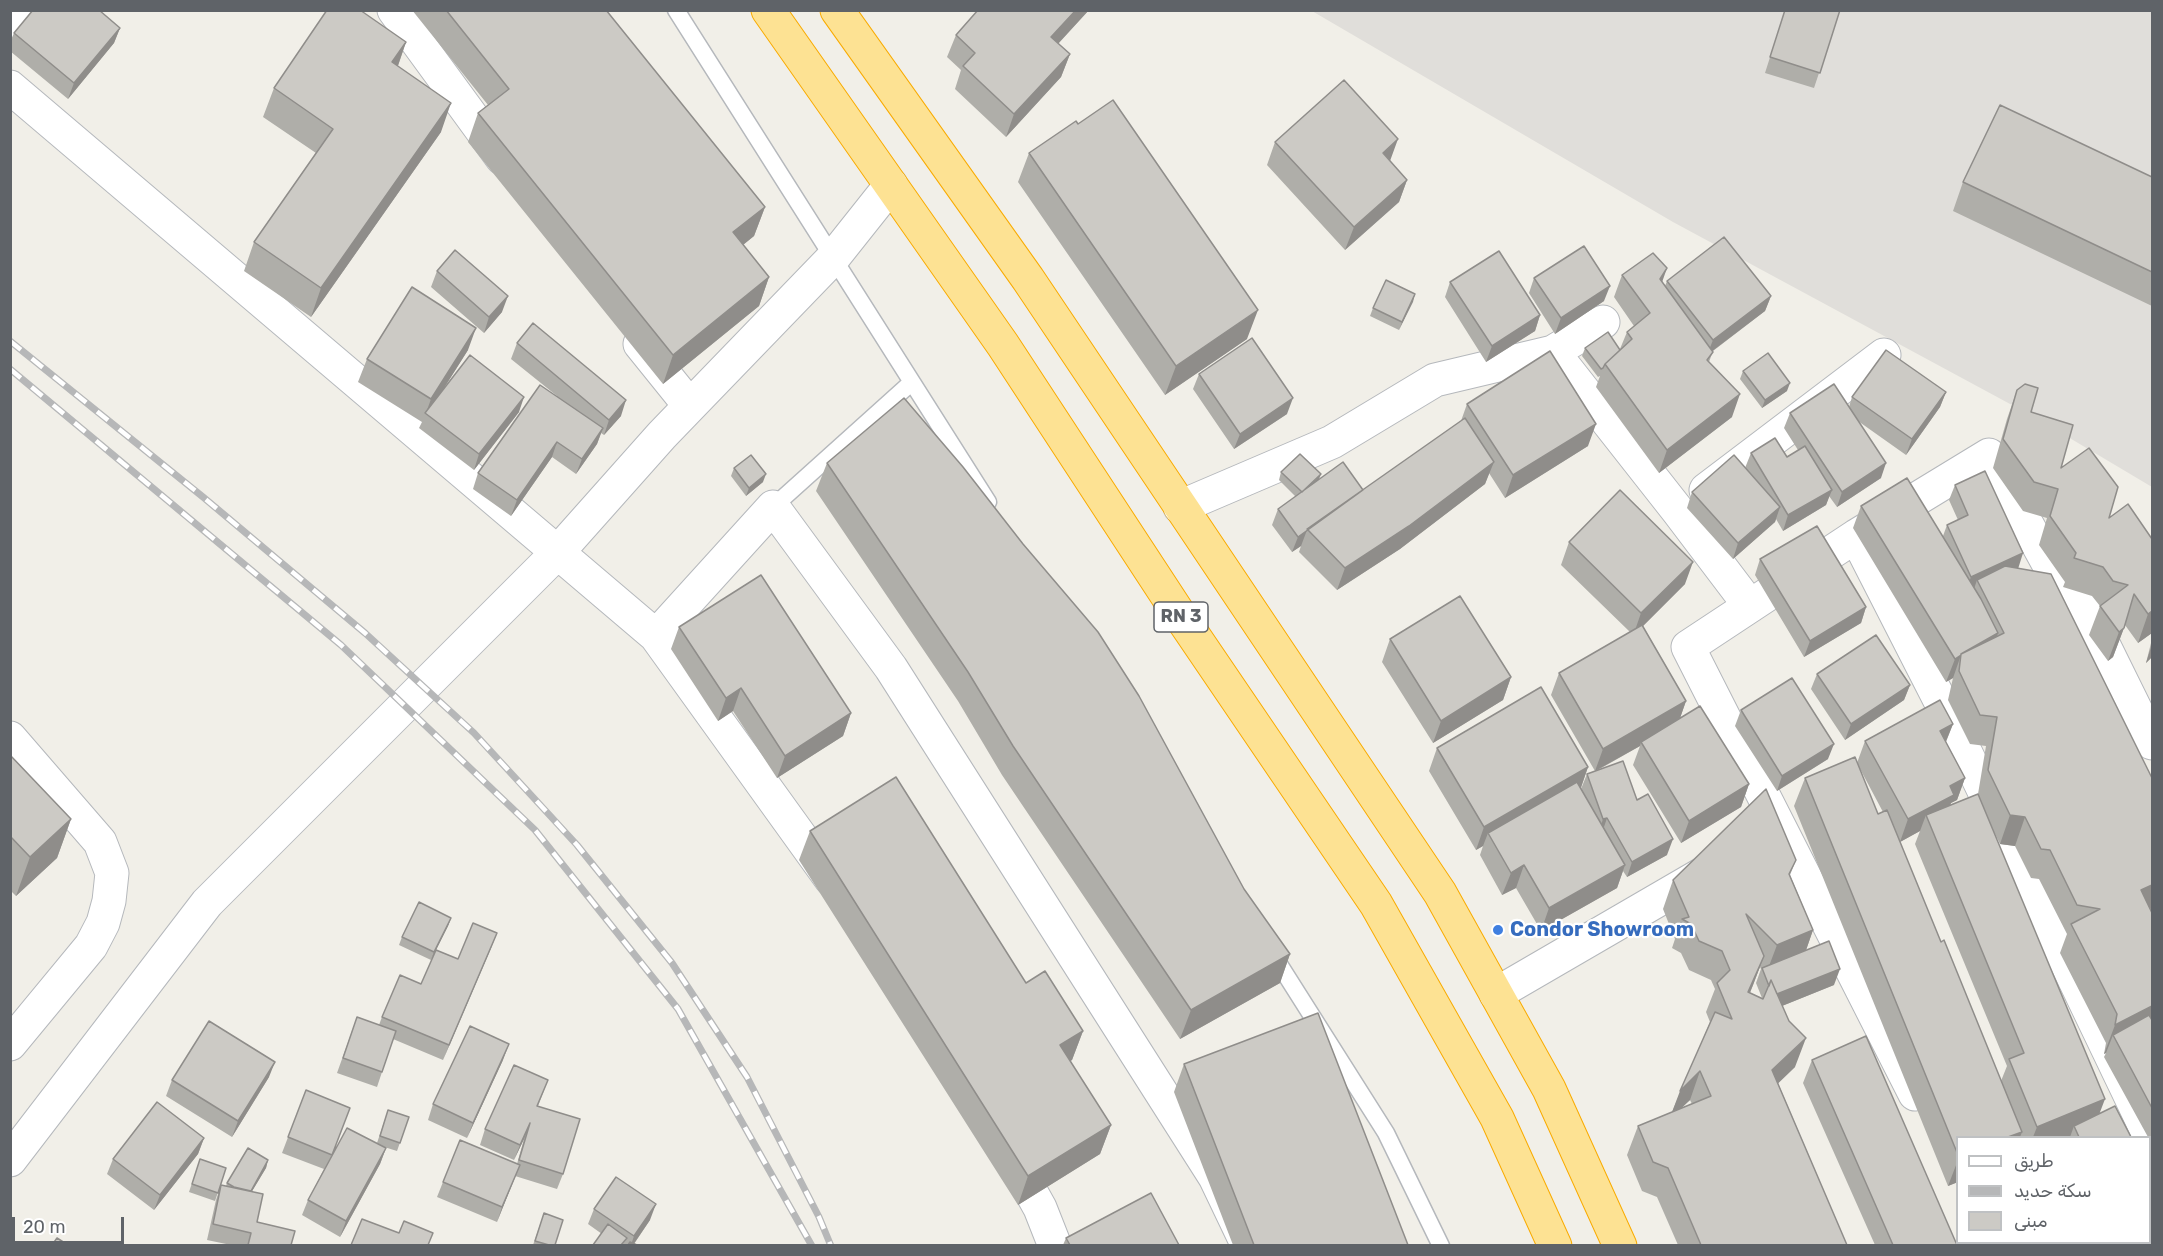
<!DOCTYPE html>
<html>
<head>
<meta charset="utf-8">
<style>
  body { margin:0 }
  #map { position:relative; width:2163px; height:1256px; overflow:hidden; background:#f1efe8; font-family:Rubik,Vazirmatn,sans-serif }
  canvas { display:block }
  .frame { position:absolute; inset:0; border:12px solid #5f6368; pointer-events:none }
  .legend { position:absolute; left:1956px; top:1136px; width:195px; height:108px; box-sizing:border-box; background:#fff; border:2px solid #bfc1c3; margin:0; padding:8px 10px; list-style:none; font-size:18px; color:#5f6368 }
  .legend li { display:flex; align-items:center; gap:12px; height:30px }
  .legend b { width:30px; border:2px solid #bfc1c3 }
  .scale { position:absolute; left:12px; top:1217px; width:112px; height:27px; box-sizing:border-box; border:3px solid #5f6368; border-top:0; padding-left:8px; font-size:18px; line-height:21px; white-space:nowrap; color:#5f6368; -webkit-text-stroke:4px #fff; paint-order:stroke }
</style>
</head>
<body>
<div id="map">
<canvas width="2163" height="1256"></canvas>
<div class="frame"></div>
<ul class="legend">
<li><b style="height:8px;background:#fff"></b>طريق</li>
<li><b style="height:8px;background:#b6b7b8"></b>سكة حديد</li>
<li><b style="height:16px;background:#cccac5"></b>مبنى</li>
</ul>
<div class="scale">20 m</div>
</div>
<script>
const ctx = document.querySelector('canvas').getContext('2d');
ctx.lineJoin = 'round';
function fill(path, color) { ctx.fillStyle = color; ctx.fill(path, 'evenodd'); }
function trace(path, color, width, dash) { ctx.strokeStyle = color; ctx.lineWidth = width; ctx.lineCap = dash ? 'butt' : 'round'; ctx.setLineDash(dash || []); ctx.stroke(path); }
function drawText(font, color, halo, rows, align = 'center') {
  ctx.font = font + ' Rubik,sans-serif'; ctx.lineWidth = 4.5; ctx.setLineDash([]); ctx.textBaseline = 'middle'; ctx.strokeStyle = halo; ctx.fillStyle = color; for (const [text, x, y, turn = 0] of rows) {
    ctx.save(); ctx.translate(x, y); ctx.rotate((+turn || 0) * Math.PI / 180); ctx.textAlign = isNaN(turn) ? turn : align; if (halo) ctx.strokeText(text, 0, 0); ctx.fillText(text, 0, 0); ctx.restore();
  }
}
fill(new Path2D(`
  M1312,11H2152V487L2036,418L1673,222Z`), '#e0deda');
const lane = new Path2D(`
  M676,10L988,502
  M773,507L912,382
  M1272,953L1386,1133L1441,1246`);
const street = new Path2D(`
  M394,10L502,158
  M10,31L28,10
  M10,87L656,636L831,879
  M1553,352L1678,511L1750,606
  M690,406L833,258L891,185
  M1706,490L1884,355
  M1180,507L1332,442L1435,380L1553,352L1603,322
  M1856,536L1951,722L2152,1141
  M656,636L773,507L891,668L1215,1177L1248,1246
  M10,738L100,842L112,873L109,901L103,923L91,946L10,1044
  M1496,994L1706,872
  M1915,1094L1688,647L1856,536L1989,455L2053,572L2079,595L2152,743
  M1011,1156L1040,1208L1055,1246
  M10,1160L207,903L557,553L662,435L690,406L640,344
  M1990,1242L1992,1246`);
const highway = new Path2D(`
  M768,10L1003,345L1183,620L1376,904L1497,1118L1555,1246
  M837,10L1028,279L1440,893L1549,1089L1620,1246`);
trace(lane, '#b5b8bc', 19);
trace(street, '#b5b8bc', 35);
trace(highway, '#f9ab00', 35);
trace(lane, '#fff', 16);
trace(street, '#fff', 33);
trace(highway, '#fde293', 33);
const rail = new Path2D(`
  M10,341L203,497L365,633L474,733L577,845L672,963L747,1077L819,1217L831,1246
  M10,369L341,645L535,830L678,1009L812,1246`);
trace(rail, '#b6b7b8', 7);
trace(rail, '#fff', 4.5, [14]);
fill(new Path2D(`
  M412,10H606L765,207L754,236L743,245L769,277L759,306L663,384L468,142L478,113L488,105Z
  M978,10H1089L1058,44L1070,54L1061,77L1006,137L955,89L961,70L947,57L956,35Z
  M1785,10H1840L1814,88L1765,73Z
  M120,28L114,43L68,99L10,51V42L14,33Z
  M406,42L398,66L441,132L311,317L244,271L254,242L316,153L263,117L274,88Z
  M1078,124L1247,339L1165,395L1018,182L1029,153Z
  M1275,142L1390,161L1407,180L1399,202L1345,250L1267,165Z
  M2152,177V306L1953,211L1963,182Z
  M437,271L502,312L484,333L431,287Z
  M1622,275L1662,282L1665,286L1667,281L1771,296L1765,311L1713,351L1709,362L1732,417L1659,473L1596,387L1600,376L1598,377L1582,356L1585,348L1620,349L1627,332L1634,326L1614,297Z
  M1534,278L1604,301L1555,334L1529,293Z
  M1450,282L1540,315L1535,331L1486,362L1445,297Z
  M1415,294L1399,330L1370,316L1373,308Z
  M517,343L621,416L604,435L601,433L597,444L576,474L552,457L511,516L473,489L478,473L557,396L511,359Z
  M468,350L444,388L519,412L474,470L419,428L422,422L358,382L367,359Z
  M1743,371L1787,391L1762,408L1740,379Z
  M1199,374L1287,414L1234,449L1193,389Z
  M2017,390L2031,412L2061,468L2109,518L2128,504L2152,633L2138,643L2125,625L2113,657L2108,661L2089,635L2100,606L2092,596L2063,587L2065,582L2039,545L2047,518L2023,511L1993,468L2007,419Z
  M1946,392L1940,407L1906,455L1858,421L1881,478L1837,507L1829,496L1826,505L1783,531L1776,519L1775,522L1733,559L1687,508L1692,492L1745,468L1751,453L1787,457L1798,450L1784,428L1790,413L1849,407L1852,397Z
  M1467,404L1588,446L1505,498L1489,473L1485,484L1400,549L1337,590L1299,552L1301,546L1292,552L1272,525L1278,509L1296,497L1279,480L1281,472L1363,490L1461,421Z
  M827,463L1244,889L1290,954L1280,983L1180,1039L1002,775L958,701L816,491Z
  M734,468L763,482L746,496L731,476Z
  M1955,485L2018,568L2152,778V908L2151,909L2152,913V1146L2150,1141V1137H2148L2104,1057L2106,1053L2104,1054L2106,1043L2060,953L2067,934L2039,879L2031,878L2015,846L2000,844L1994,832L2100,1114L2131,1137H1958V1182L1948,1186L1794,806L1805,778L1857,763L1865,741L1953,724L1946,742L1965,778L1957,800L1951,803L1950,805L1978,794L1986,746L1970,744L1948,700L1953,678L1946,682L1853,528L1861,506L1943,536L1947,525L1958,520L1949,500ZM1858,765L1883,812L1878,814ZM1920,831L1915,844L2007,1066L2001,1081L1941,942L1900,842Z
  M1569,542L1685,584L1643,626L1686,701L1680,718L1749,784L1741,807L1681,843L1633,765L1640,746L1598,770L1637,800L1667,855L1627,877L1623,871L1617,888L1541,931L1516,888L1502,895L1480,855L1483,846L1476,850L1429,771L1437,748L1588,767L1581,788V789L1587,774L1595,771L1551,695L1559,673L1630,632L1561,565Z
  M1760,559L1866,607L1861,623L1804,657L1755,575Z
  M679,627L851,713L843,736L777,778L733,711L718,721L671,649Z
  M1390,639L1511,677L1503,700L1433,743L1382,662Z
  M2152,639V657L2146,663Z
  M1817,674L1910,685L1904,700L1845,740L1811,689Z
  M1741,710L1828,759L1777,791L1735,726Z
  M10,755L71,819L57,858L16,896L10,890Z
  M810,831L1026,983L1083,1031L1072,1060L1070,1061L1111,1125L1100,1154L1018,1205L799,860Z
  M1796,860L1790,875L1813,930L1806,950L1834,985L1782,1006L1795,1067L1778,1083L1847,1245H1678L1657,1197L1642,1191L1627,1155L1638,1126L1672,1112L1710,1022L1706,1012L1715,989L1711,980L1689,970L1681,953L1672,948L1675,939L1663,909L1673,880ZM1760,967L1761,969L1756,983L1762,998L1750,993ZM1690,1100L1692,1104L1681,1108Z
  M451,918L448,926L431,960L399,945L402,937Z
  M497,933L491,948L443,1060L393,1039L377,1087L337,1073L357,1017L379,1025L382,1017L421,984Z
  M503,1060L467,1138L428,1120L433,1104Z
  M1812,1060L1957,1245H1875L1803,1083Z
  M1184,1064L1408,1245H1233L1174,1092Z
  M269,1077L232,1137L166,1096L172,1080Z
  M548,1080L538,1106L563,1174L557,1189L515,1176L497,1222L437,1197L443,1182L517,1164L524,1139L514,1160L480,1145L485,1129Z
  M306,1090L350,1108L331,1157L377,1143L388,1110L409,1117L397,1151L381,1146L386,1148L380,1164L340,1237L302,1215L308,1200L324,1169L282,1153Z
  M204,1138L198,1154L154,1210L107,1174L113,1159Z
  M200,1159L226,1168L215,1201L189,1192Z
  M268,1160L266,1168L252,1191L257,1222L291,1245H231L207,1240L216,1200L221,1185L226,1186L227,1183Z
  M594,1209L650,1220L634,1244L637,1245H593L602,1234L588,1224Z
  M544,1213L555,1245H533Z
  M1066,1238L1179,1245H1063Z`), '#afaea9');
fill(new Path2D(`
  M1076,10H1089L1043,60L1051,37Z
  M120,28L114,43L68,99L74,83Z
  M406,42L396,71L392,62Z
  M1070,54L1061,77L1006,137L1014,114Z
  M451,103L441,132L311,317L321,288Z
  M1398,139L1390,161L1383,153Z
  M1407,180L1399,202L1345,250L1354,227Z
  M765,207L754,236L723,261L733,232Z
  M1667,268L1659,291L1660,279Z
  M769,277L759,306L663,384L673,355Z
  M1610,286L1604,301L1555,334L1561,318Z
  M1415,294L1413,302L1399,330L1402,322Z
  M508,296L502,312L484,333L489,317Z
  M1771,296L1765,311L1707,355L1713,340Z
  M1258,310L1247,339L1165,395L1176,366Z
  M1540,315L1535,331L1486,362L1492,346Z
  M476,328L468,350L427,415L426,413L431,399Z
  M1790,383L1787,391L1762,408L1765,400Z
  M1946,392L1940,407L1906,455L1912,439Z
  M1740,394L1732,417L1659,473L1667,450Z
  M524,397L519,412L474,470L479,454Z
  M1293,398L1287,414L1234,449L1240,434Z
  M626,400L621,416L604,435L609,420Z
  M1596,424L1588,446L1505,498L1513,475Z
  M603,428L597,444L576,474L582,459Z
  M557,442L552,457L511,516L517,500Z
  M1494,462L1485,484L1400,549L1337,590L1345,568Z
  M1886,463L1881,478L1837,507L1842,492Z
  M766,474L763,482L746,496L749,488Z
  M1321,474L1318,482L1303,493Z
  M1832,490L1826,505L1783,531L1788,515Z
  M1780,507L1775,522L1733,559L1738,543Z
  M1307,530L1301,546L1292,552L1298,537Z
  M2023,553L2018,569L1977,580L1974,589L1965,593L1971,577Z
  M1693,562L1685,584L1633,636L1641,613Z
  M1866,607L1861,623L1804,657L1810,641Z
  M2152,611V633L2138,643L2148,614Z
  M2124,628L2113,657L2108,661L2119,632Z
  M1998,633L1990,656L1961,655Z
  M2152,644V657L2146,663Z
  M1961,655L1953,678L1946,682L1955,659Z
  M1511,677L1503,700L1433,743L1441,721Z
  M1910,685L1904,700L1845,740L1851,724Z
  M741,688L733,711L718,721L726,698Z
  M1686,701L1678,724L1641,742L1640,746L1595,771L1603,749Z
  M851,713L843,736L777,778L785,756Z
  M1953,724L1944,746L1940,731Z
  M1834,744L1828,759L1777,791L1782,776Z
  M1588,767L1580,790L1488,833L1483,846L1476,850L1484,827Z
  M1965,778L1957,800L1951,803L1946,817L1926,815L1920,831L1900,842L1908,819L1950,786Z
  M1749,784L1741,807L1681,843L1689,821Z
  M2010,815L2025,817L2015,846L2000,844Z
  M1607,818L1602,833L1598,835L1603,819Z
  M71,819L57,858L16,896L30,857Z
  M1673,839L1667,855L1627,877L1632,862Z
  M1524,865L1516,888L1502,895L1511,873Z
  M1625,865L1617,888L1541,931L1549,908Z
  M2152,885V908L2130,919L2141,890Z
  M451,918L448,926L431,960L434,952Z
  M1813,930L1803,959L1766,974L1777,945Z
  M497,933L491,948L443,1060L449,1045Z
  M1290,954L1280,983L1180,1039L1191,1010Z
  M1764,956L1753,985L1738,1021L1748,992Z
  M1840,969L1834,985L1767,1012L1773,996Z
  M2152,1006V1026L2113,1035L2106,1053L2104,1054L2115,1025Z
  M1083,1031L1072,1060L1050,1074L1060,1045Z
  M1806,1038L1795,1067L1762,1099L1772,1070Z
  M509,1044L503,1060L467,1138L473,1123Z
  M275,1062L269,1077L232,1137L238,1121Z
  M1700,1071L1690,1100L1669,1120L1680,1091Z
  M2105,1099L2094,1128L2074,1126L2070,1137H2033L2037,1127Z
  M530,1123L524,1139L514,1160L520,1145Z
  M1111,1125L1100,1154L1018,1205L1028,1176Z
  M2022,1132L2020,1137H2008Z
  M204,1138L198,1154L154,1210L160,1195Z
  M386,1148L380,1164L340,1237L346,1221Z
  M268,1160L266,1168L245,1203L248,1195Z
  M1958,1160V1182L1948,1186Z
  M520,1165L514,1180L497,1222L502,1207Z
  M656,1204L650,1220L633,1245H631L634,1236Z`), '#8f8d8a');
const building = new Path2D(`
  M33,10H99L120,28L74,83L14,33Z
  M327,10H360L406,42L392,62L451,103L321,288L254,242L333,129L274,88Z
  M446,10H606L765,207L733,232L769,277L673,355L478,113L509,89Z
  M978,10H1076L1051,37L1070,54L1014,114L963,66L975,53L956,35Z
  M1785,10H1840L1820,73L1770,57Z
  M1344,80L1398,139L1383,153L1407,180L1354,227L1275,142Z
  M1113,100L1258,310L1176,366L1029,153L1076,121L1078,124Z
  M2000,105L2152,177V272L1963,182Z
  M1724,237L1771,296L1713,340L1667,281Z
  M1584,246L1610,286L1561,318L1534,278Z
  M455,250L508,296L489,317L437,271Z
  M1499,251L1540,315L1492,346L1450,282Z
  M1653,253L1667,268L1660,279L1713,352L1707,360L1740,394L1667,450L1605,364L1632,339L1627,332L1650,313L1622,275Z
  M1386,280L1415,294L1402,322L1373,308Z
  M412,287L476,328L431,399L367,359Z
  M533,323L626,400L609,420L517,343Z
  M1608,332L1620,350L1605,364L1603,368L1601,369L1585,348Z
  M1252,338L1293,398L1240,434L1199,374Z
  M1886,350L1946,392L1912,439L1852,397Z
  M1550,351L1596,424L1513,475L1467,404Z
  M1768,353L1790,383L1765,400L1743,371Z
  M470,355L524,397L479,454L425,413Z
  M1834,384L1886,463L1842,492L1790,413Z
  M2025,384L2038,388L2031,412L2073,425L2061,468L2089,448L2118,487L2109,518L2128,504L2152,539V611L2148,614L2134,594L2124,628L2119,632L2100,606L2128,585L2113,581L2103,567L2074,558L2076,553L2050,516L2058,489L2034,482L2003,439L2017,390Z
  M540,385L603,428L582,459L557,442L517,500L478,473Z
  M904,398L963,467L1023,544L1098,632L1139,696L1244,889L1290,954L1191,1010L1013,746L968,672L827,463Z
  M1465,418L1494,462L1409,526L1345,568L1307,529Z
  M1775,438L1787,457L1805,446L1832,490L1788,515L1751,453Z
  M1300,454L1321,474L1302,492L1281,472Z
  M751,455L766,474L749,488L734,468Z
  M1734,455L1780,507L1738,543L1692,492Z
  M1343,462L1363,490L1298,537L1278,509Z
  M1985,471L2023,553L1971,577L1947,525L1968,515L1955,485Z
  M1907,478L1981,599L1998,633L1961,654V655L1955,659L1861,506Z
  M1620,490L1693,562L1641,613L1569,542Z
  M1817,526L1866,607L1810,641L1760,559Z
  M2005,566L2051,574L2152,778V885L2141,890L2152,913V1006L2115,1025L2117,1014L2071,924L2100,909L2077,905L2050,850L2041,849L2025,817L2010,815L1988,770L1997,717L1980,715L1959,671L1961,654L2004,633L1977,580Z
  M761,575L851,713L785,756L741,688L726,698L679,627Z
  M1460,596L1511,677L1441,721L1390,639Z
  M1642,625L1686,701L1603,749L1559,673Z
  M1876,635L1910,685L1851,724L1817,674Z
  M1792,678L1834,744L1782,776L1741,710Z
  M1541,687L1588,767L1484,827L1437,748Z
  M1940,700L1953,724L1940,731L1965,778L1950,786L1954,795L1908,819L1865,741Z
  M1700,706L1749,784L1689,821L1641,742Z
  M10,755L71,819L30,857L10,836Z
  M1855,757L1878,814L1887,810L1941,942L1944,940L2022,1132L2008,1137H1958V1155L1805,778Z
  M1623,761L1637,800L1648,794L1673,839L1632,862L1607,818L1603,819L1587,774Z
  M896,777L1026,983L1045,971L1083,1031L1060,1045L1111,1125L1028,1176L810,831Z
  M1577,782L1625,865L1549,908L1524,865L1511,873L1488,833Z
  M1766,789L1796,860L1789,874L1813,930L1777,945L1746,914L1764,956L1748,992L1763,999L1771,980L1789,1021L1806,1038L1772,1070L1847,1245H1701L1668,1168L1653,1162L1638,1126L1711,1096L1700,1071L1680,1091L1715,1012L1732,1019L1717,983L1730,970L1722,951L1699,941L1691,924L1682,919L1689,917L1673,880Z
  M1978,794L2105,1099L2037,1127L2009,1059L2024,1053L1926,815Z
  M419,902L451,918L434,952L402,937Z
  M473,923L497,933L449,1045L382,1017L400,975L421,984L436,950L458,959Z
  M1829,941L1840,969L1777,994L1771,980L1769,986L1762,968Z
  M1318,1013L1408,1245H1254L1184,1064Z
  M2149,1015L2152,1020V1108L2113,1035Z
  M357,1017L396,1031L382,1072L343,1058Z
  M209,1021L275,1062L238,1121L172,1080Z
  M470,1026L509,1044L473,1123L433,1104Z
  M1866,1036L1957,1245H1893L1812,1060Z
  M514,1065L548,1080L537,1106L580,1119L563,1174L519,1160L530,1123L520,1145L485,1129Z
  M306,1090L350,1108L332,1155L288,1137Z
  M157,1102L204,1138L160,1195L113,1159Z
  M2115,1106L2131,1137H2079L2074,1126Z
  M388,1110L409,1117L400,1143L380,1136Z
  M347,1128L386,1148L346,1221L308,1200Z
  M460,1140L520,1165L502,1207L443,1182Z
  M248,1148L268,1160L251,1191L234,1187L227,1183Z
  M200,1159L226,1168L218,1193L192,1184Z
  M2152,1167V1245H2028L2027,1242H2150V1168Z
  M616,1177L656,1204L634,1236L594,1209Z
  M221,1185L263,1194L257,1222L295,1231L291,1245H248L251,1233L213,1224Z
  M1151,1193L1179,1245H1070L1066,1238Z
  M544,1213L563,1220L555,1245H549L535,1241Z
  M362,1219L399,1233L404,1221L433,1233L428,1245H351Z
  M608,1224L627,1238L621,1245H593Z
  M57,1238L68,1245H52Z
  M630,1242L637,1245H628Z`);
fill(building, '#cccac5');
trace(building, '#8f8d8a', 1.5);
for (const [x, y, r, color] of [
  [1498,930,6,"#3f7fe0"]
]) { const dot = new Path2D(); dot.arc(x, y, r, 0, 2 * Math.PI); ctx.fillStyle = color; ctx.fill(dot); trace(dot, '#fff', 2); }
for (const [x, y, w] of [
  [1181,617,54]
]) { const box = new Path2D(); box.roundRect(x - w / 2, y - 15, w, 30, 4.5); ctx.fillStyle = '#fff'; ctx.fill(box); trace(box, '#5f6368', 1.5); }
drawText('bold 18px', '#5f6368', null, [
  ["RN 3",1181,617]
]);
drawText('bold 20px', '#366cbe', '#fff', [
  ["Condor Showroom",1510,930]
], 'left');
</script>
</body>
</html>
